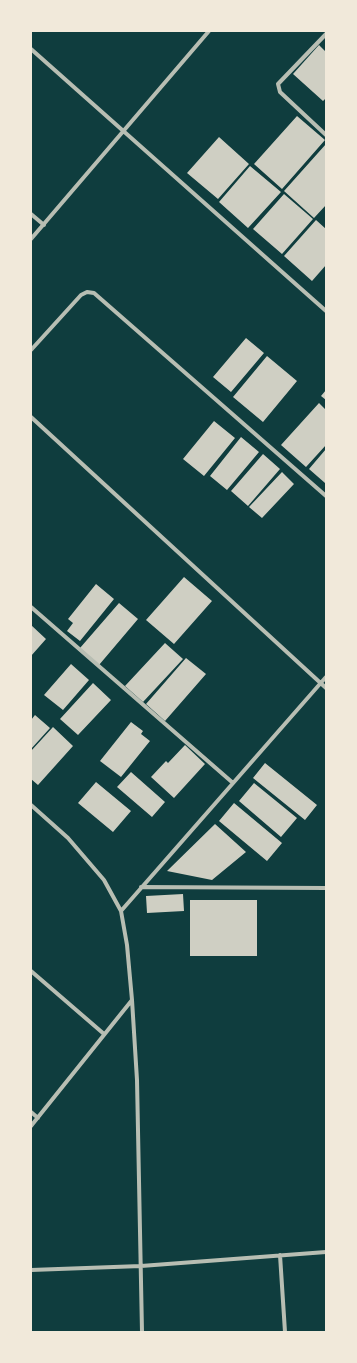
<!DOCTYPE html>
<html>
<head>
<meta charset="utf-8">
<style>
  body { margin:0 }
  #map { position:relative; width:357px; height:1363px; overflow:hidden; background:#0f3d3e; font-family:Jost,sans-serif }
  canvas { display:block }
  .frame { position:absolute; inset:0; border:32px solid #f1e9da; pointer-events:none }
</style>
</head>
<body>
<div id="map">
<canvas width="357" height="1363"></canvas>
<div class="frame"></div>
</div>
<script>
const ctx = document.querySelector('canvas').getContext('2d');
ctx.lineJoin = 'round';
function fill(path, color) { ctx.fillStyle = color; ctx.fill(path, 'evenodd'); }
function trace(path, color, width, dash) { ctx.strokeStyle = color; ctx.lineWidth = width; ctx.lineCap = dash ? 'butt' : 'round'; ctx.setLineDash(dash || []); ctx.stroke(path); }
fill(new Path2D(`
  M319,45L326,52V98L323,101L293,74Z
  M297,116L325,140L282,189L254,164Z
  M219,137L249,164L218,199L187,173Z
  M326,144V205L314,218L284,191Z
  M250,166L281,192L248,228L219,202Z
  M284,194L313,219L282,254L253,229Z
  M316,220L326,229V265L312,281L284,256Z
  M246,338L264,353L231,392L213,377Z
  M267,356L297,381L263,422L233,397Z
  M326,390V400L321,396Z
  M319,403L326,410V445L306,467L281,445Z
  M214,421L235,438L204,476L183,459Z
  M241,437L259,452L227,490L210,476Z
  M326,449V481L325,483L309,469Z
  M263,454L280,469L248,506L231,491Z
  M282,472L294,484L262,518L249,507Z
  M184,577L212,601L174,644L146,620Z
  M96,584L114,599L80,641L67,631L73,623L68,619Z
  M119,603L138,619L99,665L80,648Z
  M31,625L46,639L31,656Z
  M165,643L183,659L143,702L125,686Z
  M186,658L206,674L165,721L146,704Z
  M71,664L89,680L63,710L44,695Z
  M93,683L111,700L78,735L60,719Z
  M35,715L50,728L31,749V720Z
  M131,722L143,731L141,734L150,741L121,777L100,761Z
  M53,727L73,746L38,785L31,779V751Z
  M185,745L205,764L174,798L151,777L166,761L168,763Z
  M265,763L317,805L305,820L253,778Z
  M131,772L165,802L152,817L117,787Z
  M96,782L131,811L113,832L78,803Z
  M254,783L297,818L281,837L239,801Z
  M234,803L282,843L267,861L219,821Z
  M215,824L246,852L212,880L167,871Z
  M183,894L184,911L147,913L146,896Z
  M190,900H257V956H190Z`), '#cfcfc3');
trace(new Path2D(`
  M326,34L278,84L280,92L326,135
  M31,49L326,311
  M31,214L44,225
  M31,239L209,31
  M31,350L81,295L87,292L94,293L326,496
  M31,417L326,688
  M31,607L233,783
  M31,805L68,838L104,880L121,911L127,945L132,1000L137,1080L142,1332
  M141,887L326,888
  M121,911L326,677
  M31,971L104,1034
  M31,1112L38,1118
  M31,1126L132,1000
  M280,1255L285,1332
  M31,1270L141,1266L326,1252`), '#b8beb3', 4);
</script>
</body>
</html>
